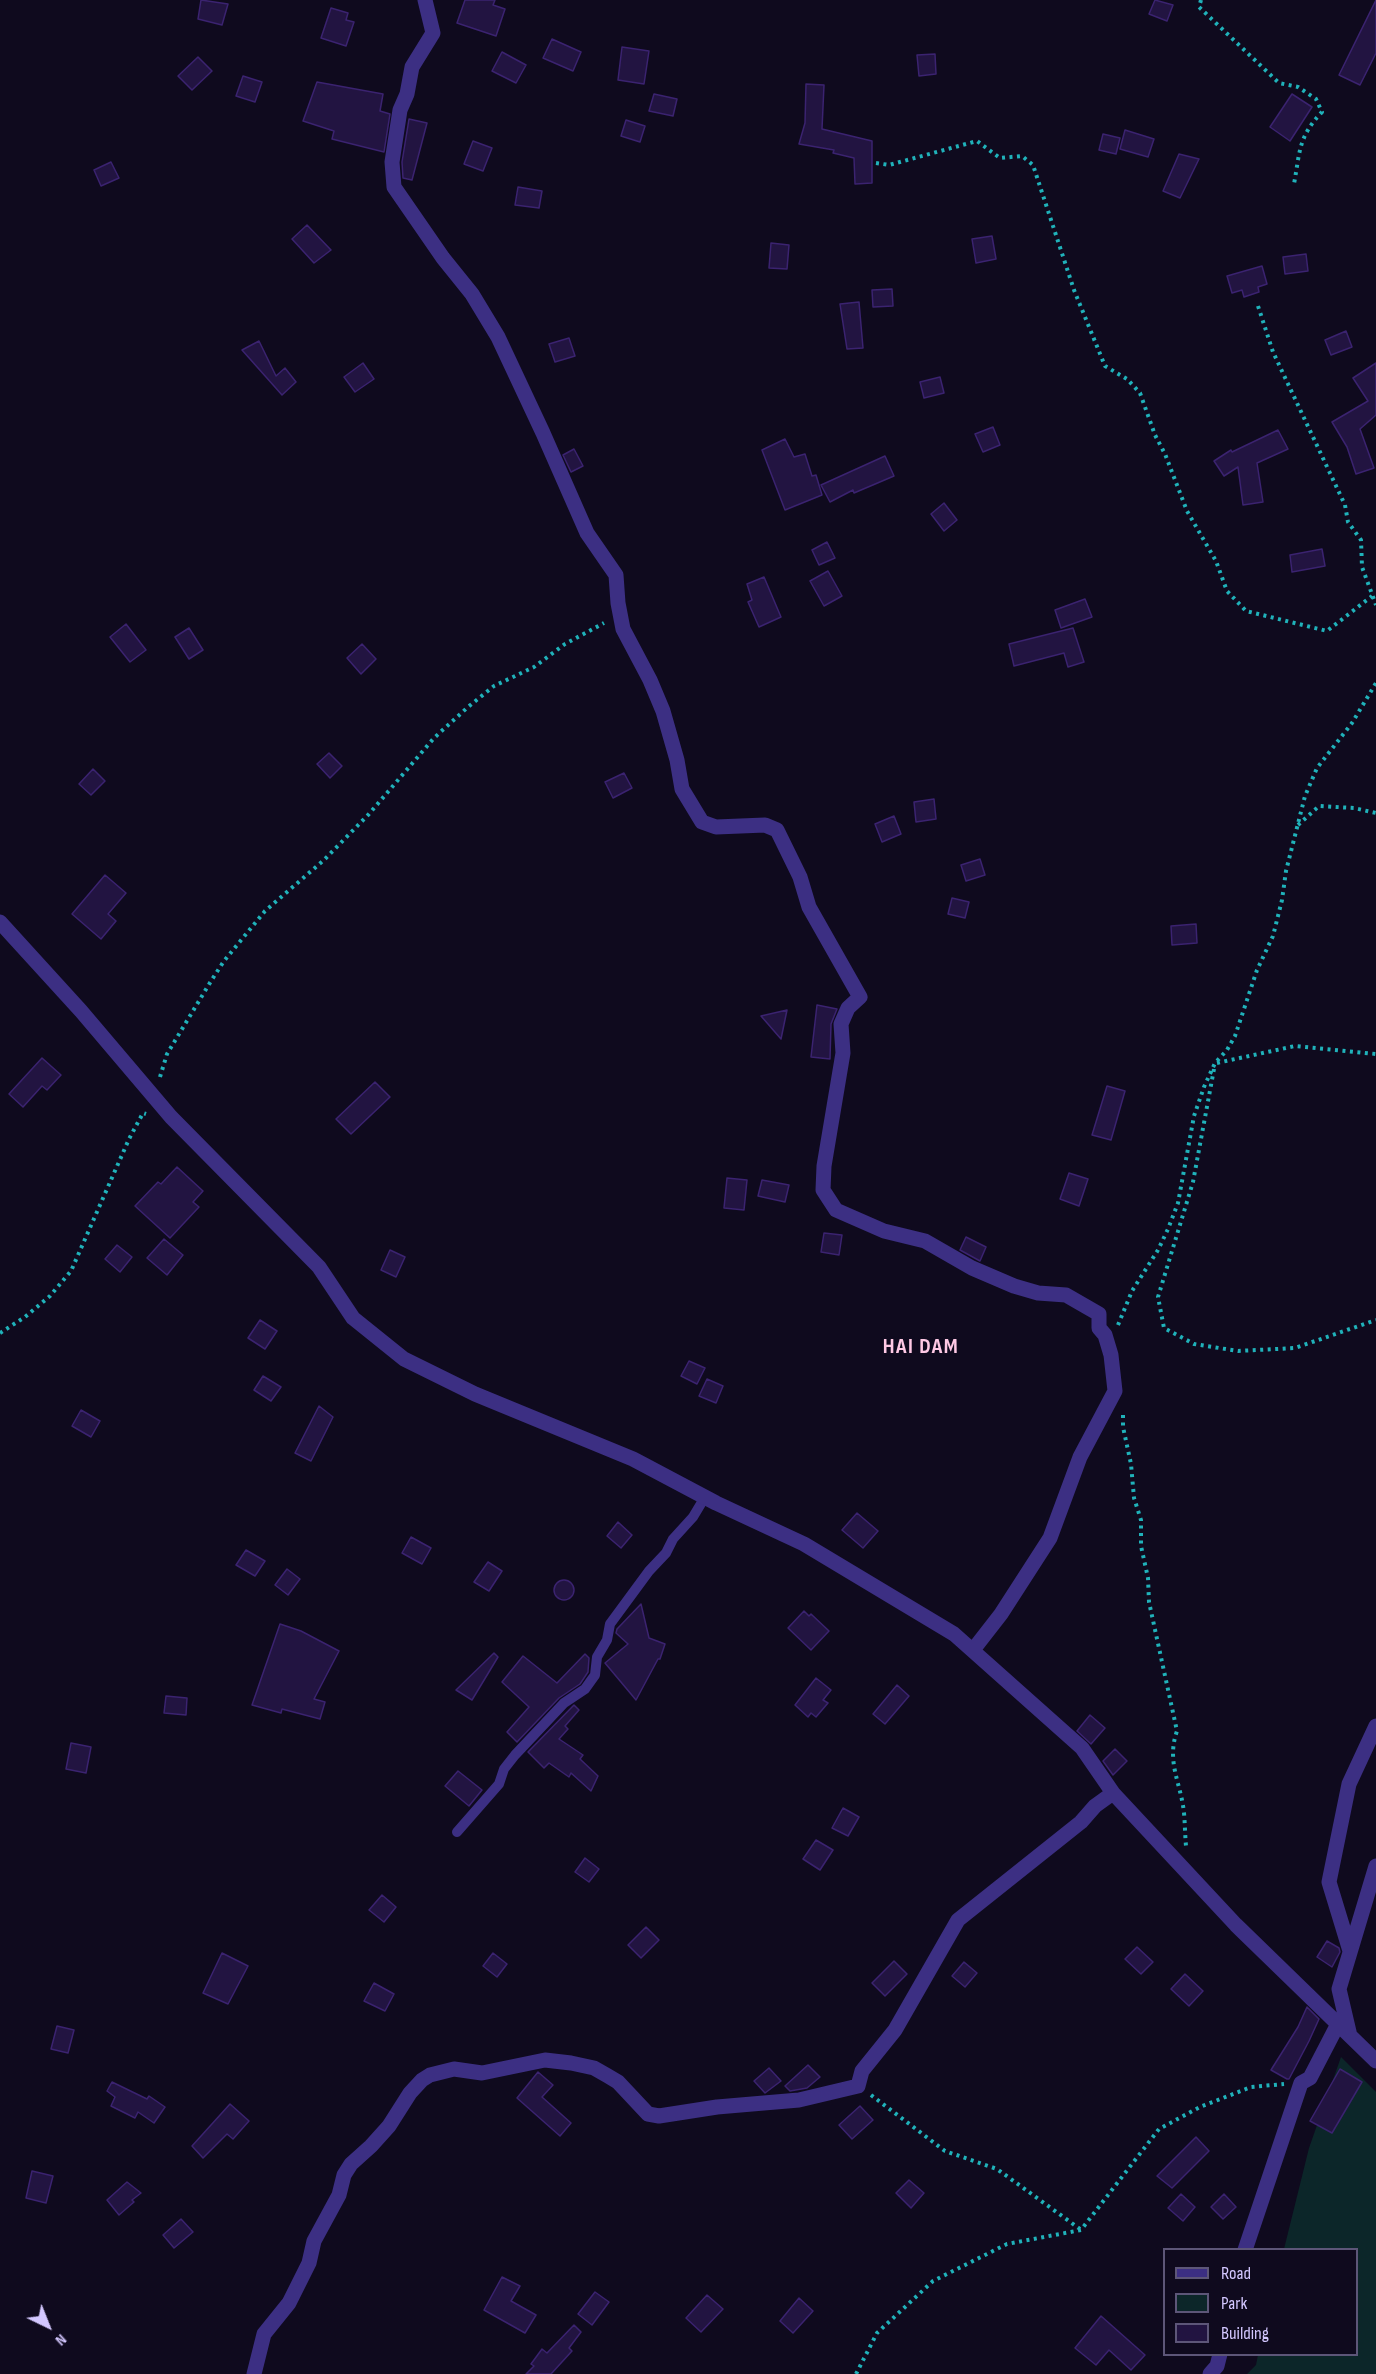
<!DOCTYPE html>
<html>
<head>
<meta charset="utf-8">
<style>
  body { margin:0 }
  #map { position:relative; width:1376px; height:2374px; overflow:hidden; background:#0f0a1e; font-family:"Sofia Sans Condensed",sans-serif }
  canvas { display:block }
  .legend { position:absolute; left:1163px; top:2248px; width:195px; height:108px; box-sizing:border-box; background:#0f0a1e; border:2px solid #5d5678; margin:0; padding:8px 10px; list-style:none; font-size:18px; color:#d3c7ff }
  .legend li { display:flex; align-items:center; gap:12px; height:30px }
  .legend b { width:30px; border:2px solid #5d5678 }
  .north { position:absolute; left:18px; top:2296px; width:60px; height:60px; -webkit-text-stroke:4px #0f0a1e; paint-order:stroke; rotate:137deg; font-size:16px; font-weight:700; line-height:24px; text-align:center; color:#d3c7ff }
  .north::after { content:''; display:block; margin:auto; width:21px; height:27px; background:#d3c7ff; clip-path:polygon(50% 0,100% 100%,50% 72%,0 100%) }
</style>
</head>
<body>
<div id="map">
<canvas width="1376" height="2374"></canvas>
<ul class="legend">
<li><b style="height:8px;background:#3c2f83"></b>Road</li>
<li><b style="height:16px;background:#0c2629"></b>Park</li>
<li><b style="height:16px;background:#221441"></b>Building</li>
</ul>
<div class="north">N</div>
</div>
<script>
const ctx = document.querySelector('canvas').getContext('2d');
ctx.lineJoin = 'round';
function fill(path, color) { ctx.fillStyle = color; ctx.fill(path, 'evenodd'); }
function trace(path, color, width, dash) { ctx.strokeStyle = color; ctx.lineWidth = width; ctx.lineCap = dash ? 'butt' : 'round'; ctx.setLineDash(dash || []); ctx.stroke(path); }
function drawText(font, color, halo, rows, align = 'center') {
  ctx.font = font + ' "Sofia Sans Condensed",sans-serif'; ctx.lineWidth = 5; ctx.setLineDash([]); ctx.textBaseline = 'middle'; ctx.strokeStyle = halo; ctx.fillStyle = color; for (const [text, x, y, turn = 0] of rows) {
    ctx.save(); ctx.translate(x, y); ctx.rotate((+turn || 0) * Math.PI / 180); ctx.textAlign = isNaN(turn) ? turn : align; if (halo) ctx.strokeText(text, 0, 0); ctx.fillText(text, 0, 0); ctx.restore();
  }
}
fill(new Path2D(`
  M1341,2057L1376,2092V2374H1247L1256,2365L1258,2355L1356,2354V2250L1284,2249L1309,2148Z`), '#0c2629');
const building = new Path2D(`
  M201,0L228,4L222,25L198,19Z
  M465,0H495L493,5L505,9L496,36L457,23Z
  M1155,0L1173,5L1167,21L1149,14Z
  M1376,0V53L1360,85L1339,75Z
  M331,8L348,13L346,20L354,22L346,46L321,38Z
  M552,39L581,52L573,71L543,58Z
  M622,47L649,51L644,84L618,80Z
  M502,52L526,65L516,83L492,71Z
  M935,54L936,74L919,76L917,55Z
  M198,57L212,71L192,90L178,76Z
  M243,76L262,82L255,102L236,96Z
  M317,82L383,94L380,111L390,114L384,152L332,139L334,131L303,121Z
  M806,84L824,85L822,129L872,141V183L855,184L854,158L833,153L834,150L799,144L805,123Z
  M654,94L677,99L673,116L649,111Z
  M1292,94L1312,107L1290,141L1270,127Z
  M409,119L427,123L412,180L403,178L402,162Z
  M626,120L645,126L640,142L621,136Z
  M1125,130L1154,139L1148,157L1120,149Z
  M1103,134L1120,138L1116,154L1099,150Z
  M473,141L492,148L483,171L464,164Z
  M1179,154L1199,159L1180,198L1163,191Z
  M111,162L119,178L101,186L94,170Z
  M518,187L542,191L539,208L515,205Z
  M307,225L331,250L314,263L292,239Z
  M992,236L996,259L976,263L972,239Z
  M771,243L789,245L787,269L769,268Z
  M1306,254L1308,271L1285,274L1283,257Z
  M1262,266L1267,284L1258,287L1259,292L1244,297L1242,290L1232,293L1227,276Z
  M892,289L893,306L873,307L872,290Z
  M859,302L863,348L847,349L840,304Z
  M1346,331L1352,347L1331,355L1325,340Z
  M569,338L575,356L555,362L549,344Z
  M259,341L276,376L285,368L296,382L282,395L242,350Z
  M363,363L374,379L355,392L344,377Z
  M1376,363V415L1360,429L1374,468L1356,474L1347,447L1332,422L1368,401L1353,378Z
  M940,377L944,393L924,398L920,382Z
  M993,427L1000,445L983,452L975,434Z
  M1278,430L1288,449L1257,463L1263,502L1243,505L1238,467L1224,476L1214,461L1231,450L1232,452Z
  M785,439L794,457L805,454L812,476L816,475L822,495L785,510L762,450Z
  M574,449L583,466L571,472L563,455Z
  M885,456L894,476L854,493L853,490L830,502L821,485Z
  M944,503L957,520L944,531L931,514Z
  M827,542L835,558L819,565L812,550Z
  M1322,549L1325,566L1292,572L1290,555Z
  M828,571L842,596L824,606L810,581Z
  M764,577L781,617L759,627L748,602L752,600L747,584Z
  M1085,599L1092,617L1061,628L1055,610Z
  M126,624L146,650L130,662L110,637Z
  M189,628L203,650L189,659L175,637Z
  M1073,628L1084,662L1068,667L1064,653L1014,666L1009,644Z
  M362,644L376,659L361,674L347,658Z
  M329,753L342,766L330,778L317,764Z
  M93,769L105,781L91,795L79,784Z
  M624,773L632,788L613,798L605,782Z
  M934,799L936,819L916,822L914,802Z
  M894,816L901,834L882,842L875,824Z
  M980,859L985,875L966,881L961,865Z
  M105,875L126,893L108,914L116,921L101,939L72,914Z
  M952,898L969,902L965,918L948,914Z
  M1196,924L1197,943L1172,945L1171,926Z
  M817,1005L837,1009L831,1024L830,1059L811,1057Z
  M787,1010L781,1039L761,1016Z
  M42,1058L61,1075L47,1090L42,1086L23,1107L9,1094Z
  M375,1082L390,1097L351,1134L336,1119Z
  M1107,1086L1125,1091L1111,1140L1092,1135Z
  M177,1167L203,1191L193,1202L199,1207L170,1238L135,1206L158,1182L161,1184Z
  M1069,1173L1088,1179L1079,1206L1060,1199Z
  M727,1178L747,1180L744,1210L724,1208Z
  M762,1180L789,1185L785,1202L758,1196Z
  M824,1233L842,1235L839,1255L821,1252Z
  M966,1237L986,1247L980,1261L960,1250Z
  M164,1239L183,1255L167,1275L147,1258Z
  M117,1245L132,1257L120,1272L105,1259Z
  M390,1250L405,1257L396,1277L381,1270Z
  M260,1320L277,1331L265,1349L248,1338Z
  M689,1361L705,1368L697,1384L681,1376Z
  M263,1376L281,1387L271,1401L254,1390Z
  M707,1379L723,1386L716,1403L699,1396Z
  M319,1406L333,1417L311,1461L295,1453Z
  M81,1410L100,1421L91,1437L72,1426Z
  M857,1513L878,1531L863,1548L842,1530Z
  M618,1522L632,1535L621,1548L607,1536Z
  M411,1537L431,1548L422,1564L402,1553Z
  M246,1550L265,1561L255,1576L236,1565Z
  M488,1562L502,1571L489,1591L474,1582Z
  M287,1569L300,1579L288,1595L275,1585Z
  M554 1590a10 10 0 1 1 20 0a10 10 0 1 1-20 0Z
  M641,1604L649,1638L665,1644L660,1659H658L636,1700L605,1663L628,1644L616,1633L617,1629Z
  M804,1611L809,1616L811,1614L829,1631L811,1650L788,1628Z
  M280,1624L301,1631L339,1651L314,1699L325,1702L320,1719L282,1709L281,1713L252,1705Z
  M494,1653L498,1657L472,1700L456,1690Z
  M585,1654L589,1658L588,1672L580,1684L559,1698L517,1742L507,1732L529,1707L502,1682L523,1656L557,1683Z
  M816,1678L831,1690L823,1700L828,1703L816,1717L811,1713L808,1717L795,1705Z
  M897,1685L909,1696L885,1724L873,1714Z
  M166,1696L187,1698L186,1715L164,1713Z
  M574,1705L579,1710L565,1726L568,1729L559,1739L583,1755L580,1759L598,1776L591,1791L571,1773L569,1777L549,1763L544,1768L528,1752Z
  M1090,1715L1105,1728L1091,1744L1077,1731Z
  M71,1743L91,1747L86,1773L66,1769Z
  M1115,1749L1127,1761L1113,1775L1103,1761Z
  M458,1771L482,1790L469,1806L445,1786Z
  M843,1808L859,1817L848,1836L832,1828Z
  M816,1840L833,1850L820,1870L803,1859Z
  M585,1858L599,1869L589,1882L575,1872Z
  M382,1895L396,1907L384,1922L369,1910Z
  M646,1927L659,1940L641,1958L628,1945Z
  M1327,1941L1339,1948L1340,1952L1332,1967L1317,1957Z
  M1137,1947L1153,1962L1141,1974L1125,1959Z
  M222,1953L248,1966L228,2004L203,1993Z
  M493,1953L507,1964L497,1977L483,1966Z
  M894,1961L907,1974L885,1996L872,1983Z
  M964,1962L977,1973L965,1987L952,1976Z
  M1185,1974L1203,1991L1189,2006L1171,1989Z
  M374,1983L394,1994L385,2011L364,2001Z
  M1307,2007L1319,2019L1309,2041L1289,2079H1287L1271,2070L1298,2027Z
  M57,2026L74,2030L68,2053L51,2049Z
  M808,2065L820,2077L807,2088L790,2091L785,2086Z
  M769,2068L781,2081L765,2093L754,2081Z
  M1340,2069L1362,2082L1332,2133L1310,2121Z
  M538,2072L553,2085L542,2097L571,2123L560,2136L517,2098Z
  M112,2082L147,2099L149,2096L165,2107L154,2123L138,2112L135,2118L111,2106L115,2097L107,2091Z
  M230,2104L249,2121L233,2139L227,2134L203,2158L192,2146Z
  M860,2106L873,2120L852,2139L839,2125Z
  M1196,2137L1209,2151L1172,2188L1157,2176Z
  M32,2171L53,2176L46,2203L26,2198Z
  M909,2180L924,2193L911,2208L896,2193Z
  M127,2182L141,2193L132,2200L134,2202L119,2215L107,2200Z
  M1181,2194L1195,2207L1183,2221L1168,2208Z
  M1224,2194L1236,2207L1223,2219L1211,2207Z
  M181,2219L193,2232L174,2248L163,2235Z
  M502,2277L520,2286L511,2301L536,2315L525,2333L484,2310Z
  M595,2292L609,2302L592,2325L578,2314Z
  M707,2295L723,2309L701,2332L686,2318Z
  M799,2298L813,2311L793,2333L780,2321Z
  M1101,2316L1145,2355L1131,2370L1109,2350L1096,2365L1075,2348Z
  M574,2325L581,2332L569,2348L572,2351L551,2374H526L534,2366L531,2364L542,2349L547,2353Z`);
fill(building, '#221441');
trace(building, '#3b2370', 1.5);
trace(new Path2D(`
  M1201,0L1199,7L1279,83L1298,87L1316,99L1322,112C1298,137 1300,152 1294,184
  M876,163L889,165L977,141L1000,158L1022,156L1033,165L1074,290L1105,366L1127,379L1140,393L1155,435L1165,454L1187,511L1216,561L1227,591L1246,611L1327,631L1372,596
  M1258,306L1273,352L1345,505L1348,522L1361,540L1362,567L1376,605
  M1298,825L1319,806L1354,808L1376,813
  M1217,1063L1295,1046L1376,1054
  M1214,1069L1193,1182L1158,1297L1164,1328L1194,1344L1238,1351L1295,1348L1376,1320
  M160,1077L167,1054L211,981L224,961L265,911L324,860L369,814L434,738L468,707L494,686L534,667L565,644L604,623
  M1118,1325L1132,1291L1158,1250L1168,1229L1178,1203L1194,1116L1204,1087L1215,1063L1227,1050L1235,1036L1257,970L1273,936L1282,900L1286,871L1305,796L1317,768L1352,723L1376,683
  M0,1333L25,1317L50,1296L71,1271L129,1139L143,1113L146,1114
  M1123,1415V1427L1131,1464L1134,1498L1141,1520V1546L1148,1578L1149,1602L1177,1731C1166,1762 1181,1783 1184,1813C1185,1824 1185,1835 1186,1846
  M871,2095L945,2151L997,2169L1080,2229
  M856,2374L877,2333L933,2281L1007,2244L1081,2230L1159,2129L1200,2107L1251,2087L1284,2084`), '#20b2ba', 4, [3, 4.5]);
trace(new Path2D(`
  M457,1832L499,1784L504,1769L515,1755L564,1703L585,1689L595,1675L597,1657L607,1640L610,1624L649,1571L666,1553L673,1539L693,1517L705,1497`), '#3c2f83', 10);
trace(new Path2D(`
  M425,0L433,33L412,67L407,94L400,110L392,162L394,187L443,258L472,294L498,337L543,433L587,533L616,575L618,603L623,629L650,680L663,711L677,760L682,789L702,822L716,827L765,825L777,830L800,877L809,907L860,997L848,1008L841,1024L843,1053L824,1166L823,1190L836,1210L884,1231L925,1241L972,1268L1014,1286L1038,1293L1066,1295L1099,1314V1328L1105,1335L1111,1355L1115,1391L1080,1457L1050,1538L1001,1614L973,1650
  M0,922L81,1011L171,1117L319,1267L353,1318L404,1359L475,1394L633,1459L716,1503L804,1544L954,1634L1082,1748L1113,1793L1236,1925L1376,2061
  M1350,1951L1329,1882L1349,1784L1376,1726
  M1350,2036L1339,1989L1376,1866
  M1245,2250L1301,2083L1310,2078L1338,2024
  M254,2374L264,2334L289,2303L309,2263L314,2241L339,2195L344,2175L351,2164L371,2146L389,2126L410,2093L422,2080L430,2075L454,2069L482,2073L545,2060L571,2063L594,2068L608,2076L618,2082L648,2114L659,2116L717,2107L799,2100L858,2086L862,2071L895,2030L958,1920L1081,1822L1095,1806L1113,1793
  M1210,2374L1217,2366L1220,2354`), '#3c2f83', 15);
ctx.letterSpacing = '1.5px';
drawText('bold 22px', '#ffc9e5', '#0f0a1e', [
  ["HAI DAM",921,1347]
]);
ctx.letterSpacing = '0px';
</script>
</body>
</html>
